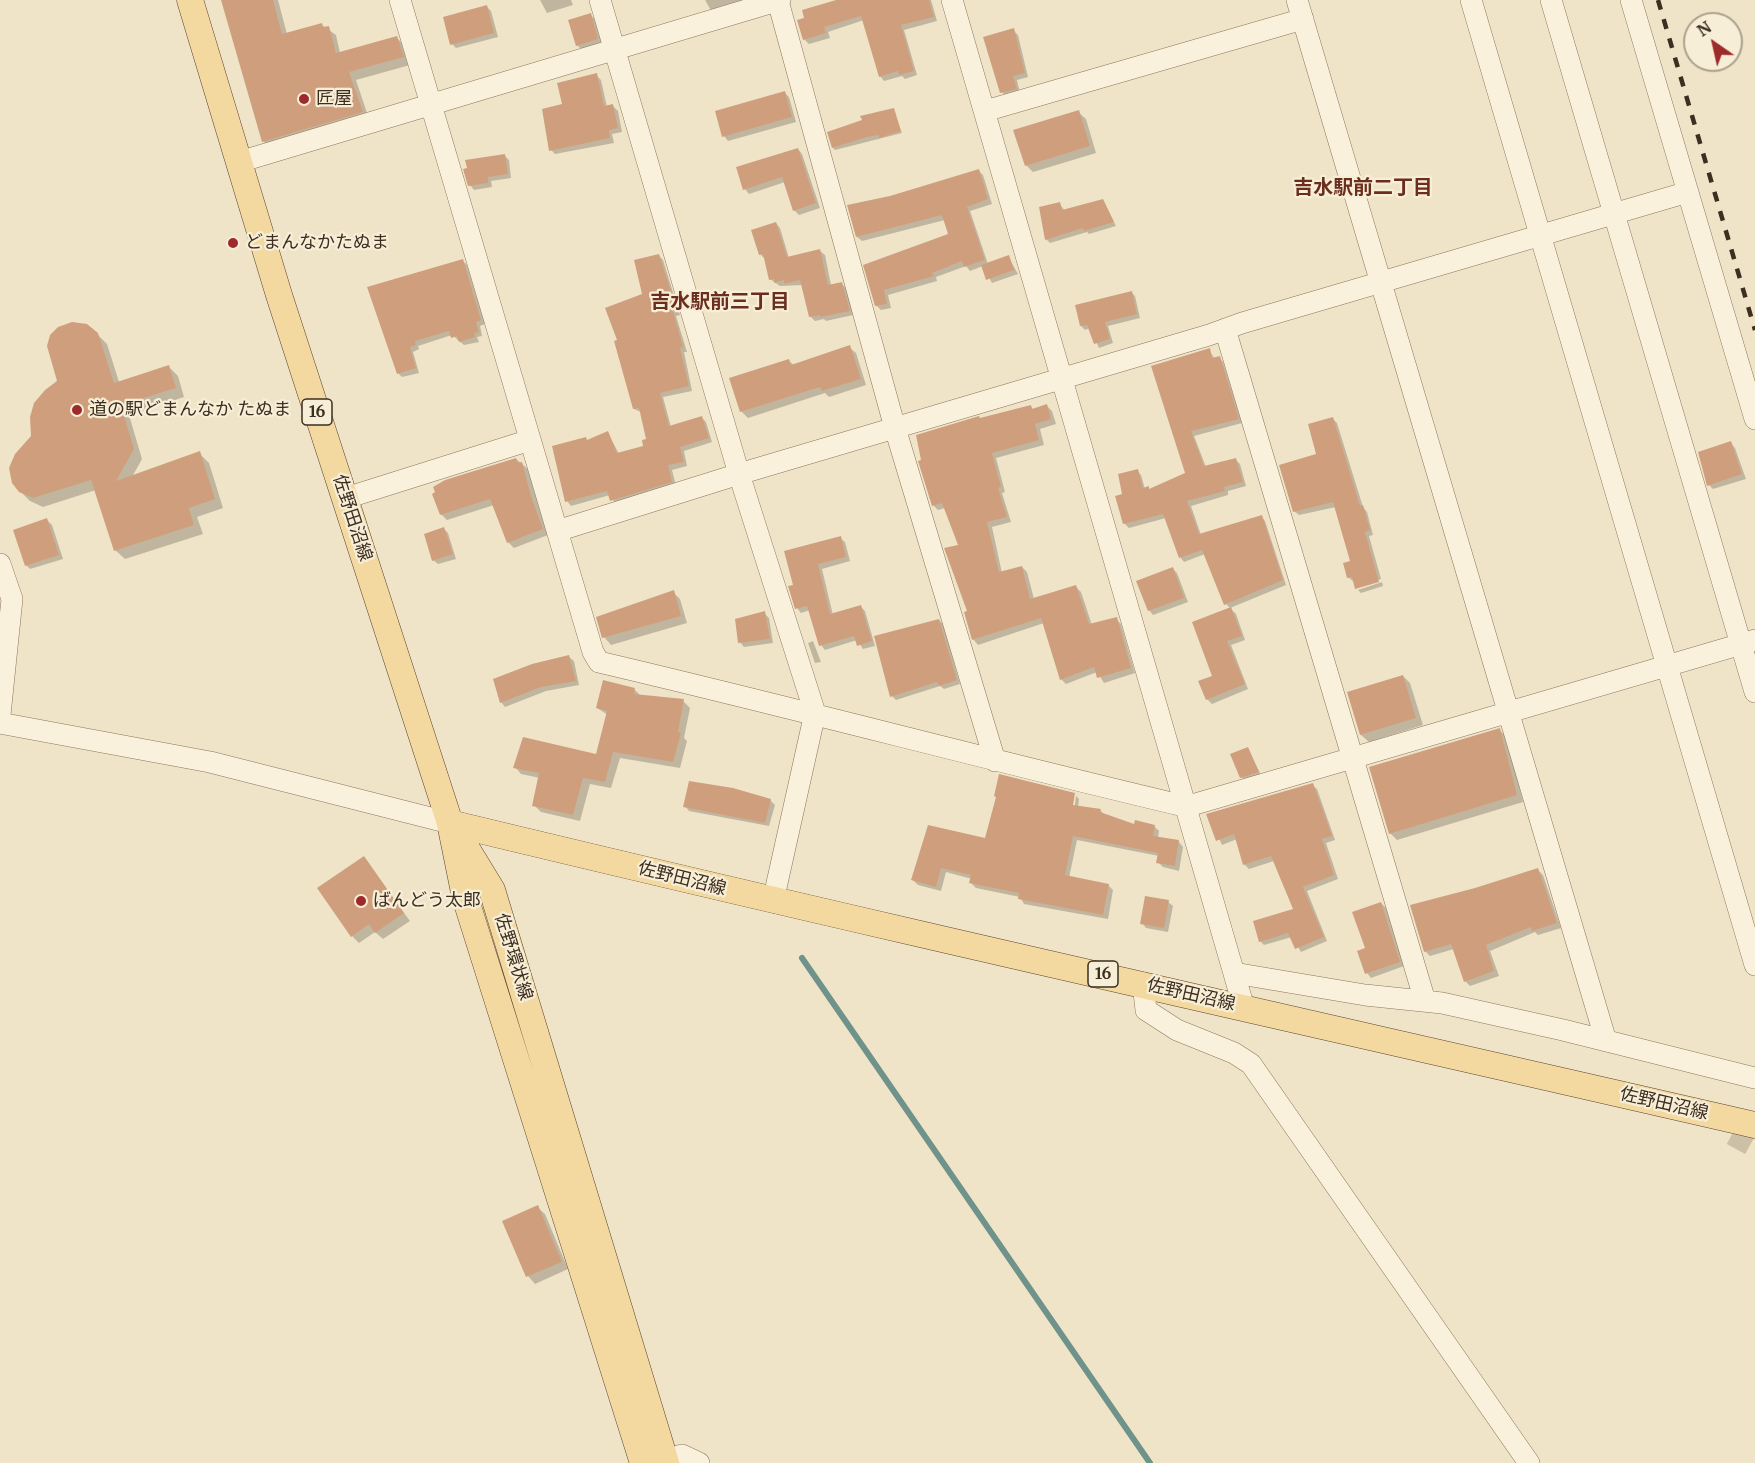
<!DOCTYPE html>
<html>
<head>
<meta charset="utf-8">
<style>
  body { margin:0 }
  #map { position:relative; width:1755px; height:1463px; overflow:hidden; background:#f0e4c8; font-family:Merriweather,serif }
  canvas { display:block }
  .north { position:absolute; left:1683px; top:12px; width:60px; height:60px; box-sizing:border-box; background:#f7eed8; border:2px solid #ada18e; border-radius:50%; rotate:326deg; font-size:16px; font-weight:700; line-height:24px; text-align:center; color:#3d2e20 }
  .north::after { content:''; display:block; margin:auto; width:21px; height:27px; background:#9e2a2b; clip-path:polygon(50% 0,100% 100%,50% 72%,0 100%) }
</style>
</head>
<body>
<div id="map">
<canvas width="1755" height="1463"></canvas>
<div class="north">N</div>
</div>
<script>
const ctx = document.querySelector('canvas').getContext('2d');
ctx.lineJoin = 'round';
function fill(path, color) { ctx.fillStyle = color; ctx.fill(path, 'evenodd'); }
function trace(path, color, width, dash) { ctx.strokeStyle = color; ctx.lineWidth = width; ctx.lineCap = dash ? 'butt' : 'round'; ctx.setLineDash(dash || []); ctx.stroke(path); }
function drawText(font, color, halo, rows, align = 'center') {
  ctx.font = font + ' Merriweather,"Noto Sans JP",serif'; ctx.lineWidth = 4.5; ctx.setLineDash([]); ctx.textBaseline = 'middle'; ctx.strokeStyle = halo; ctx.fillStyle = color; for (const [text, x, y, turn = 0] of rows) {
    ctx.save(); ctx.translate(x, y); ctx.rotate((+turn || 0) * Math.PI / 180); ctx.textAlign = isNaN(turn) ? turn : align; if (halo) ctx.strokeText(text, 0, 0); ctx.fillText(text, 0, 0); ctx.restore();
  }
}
fill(new Path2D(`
  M235,0H278L287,34L322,25L336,35L340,53L397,38L404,45L410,65L356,80L369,119L271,149L263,141Z
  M540,0H571L573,5L547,13Z
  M705,0H749L713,14Z
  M856,0H931L937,21L904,30L917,75L905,79L902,76L884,81L880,76L864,20L828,32L830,38L809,44L804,39Z
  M487,7L491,11L498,37L456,48L452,44Z
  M590,15L595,19L602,44L582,50L577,45Z
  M1013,30L1018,35L1028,77L1017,80L1020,93L1006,97L1002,92Z
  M596,75L601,80L607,107L613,106L618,111L622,132L612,134L614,143L555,154L551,150L564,105Z
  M784,92L789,97L796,122L728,141L724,136Z
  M893,110L902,133L835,150L833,148Z
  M1078,112L1086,119L1096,153L1033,172L1026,165Z
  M798,149L802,154L820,208L799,215L794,210L785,182L749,194L745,189Z
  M504,155L509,160L511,178L491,181L492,187L474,190L470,185Z
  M978,170L983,175L992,204L970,211L988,264L1008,256L1018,274L992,283L983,266L970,271L966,266L936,277L937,281L888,295L891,308L881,310L876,305L865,266L950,235L945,220L862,241L857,237L890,197Z
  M1103,200L1116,226L1089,234L1087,232L1050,243L1046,239L1059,203L1065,211Z
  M776,223L780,228L789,258L820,251L825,255L831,285L841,283L846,288L853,315L826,321L824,319L815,321L810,316L803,285L780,286L770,279L765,259L760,254Z
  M658,255L663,260L680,315L676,316L687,352H684L692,391L663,397L671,427L702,418L706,422L712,442L684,451L687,466L672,470L676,486L616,505L610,495L571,506L567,501L588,441L608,433L619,454L645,447L647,440L641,412L634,409L619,341L643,295Z
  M463,261L467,265L485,324L480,326L482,336L477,337L479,342L464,345L452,335L418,346L419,349L413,352L419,373L402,377L398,373L369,288Z
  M1131,292L1135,296L1140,318L1108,326L1113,343L1099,348L1090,328L1085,330L1081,326Z
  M97,334L107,344L119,382L168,366L178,376L184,397L129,415L142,459L132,477L199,453L209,463L223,508L197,517L203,534L125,559L115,550L96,490L43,507L30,501L20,491L32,436L59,382Z
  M849,347L856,353L866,385L829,397L825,393L748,418L742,412L731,379L789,361L794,365Z
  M1209,350L1215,359L1219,358L1223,362L1242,423L1194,436L1206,467L1235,459L1240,464L1246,486L1228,491V495L1191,506L1201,535L1261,516L1265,521L1286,585L1230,608L1236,614L1245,640L1231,645L1248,689L1212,704L1207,699L1231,609L1226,604L1205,554L1184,562L1180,557L1166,518L1129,528L1124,523V495L1137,471L1141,475L1145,489L1150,490L1186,474L1153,367Z
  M1030,406L1034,410L1047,406L1052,411L1056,424L1040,429L1044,445L996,458L1005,492L1002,493L1011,522L992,527L1002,573L1022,567L1027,572L1034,599L1076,587L1081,592L1092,625L1116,619L1121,624L1135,673L1104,683L1097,672L1066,684L1061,679L1044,623L978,645L973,639L960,547L945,508L938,510L933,505L981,420Z
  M1333,419L1337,423L1363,507L1367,512L1373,535L1369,536L1381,579L1357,587V589L1354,582L1348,577L1351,562L1336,507L1299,515L1294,511Z
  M1731,443L1735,448L1746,479L1713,489L1709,485Z
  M516,459L528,469L548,535L514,548L508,542L494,505L447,520L441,514Z
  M47,520L52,525L63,559L30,569L26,565Z
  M444,529L448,533L456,559L438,564L433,560Z
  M840,538L845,542L850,561L822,569L833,615L861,607L865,611L875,646L863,649L857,640L825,650L821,645L810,610L801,613L797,608L794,586Z
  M1172,568L1177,573L1188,602L1153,615L1149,610Z
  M1382,582L1383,586L1361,593L1358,590Z
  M673,592L680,599L687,623L611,645L604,637Z
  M764,613L769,618L773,643L744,647L740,642Z
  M939,620L943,624L960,684L944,689L940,686L896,700L892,696Z
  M813,641L821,662L815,663L808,643Z
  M569,657L574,661L579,685L546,691L505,707L501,702Z
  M1403,676L1410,683L1423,725L1369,742L1361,735L1348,693Z
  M635,690L642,697L683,701L690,708L684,738L687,741L680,768L620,758L611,788L590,784L580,821L541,812L534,805L540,778L521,774L515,767L597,755L608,715L597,708Z
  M1499,730L1507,737L1523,802L1397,840L1390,833Z
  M1248,749L1262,777L1246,781L1241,777Z
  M1312,785L1317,789L1335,840L1326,843L1338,879L1307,891L1327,941L1301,952L1292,937L1264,945L1260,941L1295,910L1274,861L1249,869L1244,864L1237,839L1222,845L1208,815Z
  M1074,794L1071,812L1074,813L1076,796L1079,799L1078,807L1100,810L1106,816L1135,826L1155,827L1159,831L1158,838L1179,842L1183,847L1179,871L1163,867L1158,862L1159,856L1077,840L1069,878L1108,885L1113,890L1108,919L1024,904L1020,897L976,888L971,883L972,879L946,872L941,891L918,885L913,880Z
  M770,800L775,805L769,826L689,811L685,806Z
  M364,858L410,921L383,939L375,932L359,943L352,936Z
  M1538,870L1543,875L1561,928L1538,935L1535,932L1490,951L1499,976L1470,986L1465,981L1454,949L1430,956L1425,951Z
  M1168,902L1173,906L1168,932L1146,928L1142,923Z
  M1381,903L1386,908L1404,966L1371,978L1367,973V949Z
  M537,1207L545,1214L568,1269L535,1284L528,1276L504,1222Z`), '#0003');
trace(new Path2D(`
  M802,958L1150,1463`), '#6f938a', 6);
fill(new Path2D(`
  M221,0H273L282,34L322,23L323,27L329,26L336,53L397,36L404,57L349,72L363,112L262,142Z
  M836,0H929L934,17L901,25L914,71L899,75L898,71L879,77L861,16L824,27L826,33L803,40L797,20L804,18L802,10Z
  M487,5L494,33L450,45L443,17Z
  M591,13L598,39L576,46L568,20Z
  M1014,28L1025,73L1013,76L1017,89L1000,93L983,37Z
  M597,73L604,106L613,104L618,128L609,130L610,138L549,151L542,109L562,104L557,83Z
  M785,91L792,117L722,137L715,111Z
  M894,108L901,131L879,138V135L867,137L832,148L827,132L862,120L860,116Z
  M1079,110L1090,146L1025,166L1013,130Z
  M798,148L816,203L793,211L782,177L743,190L736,167Z
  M505,154L508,174L488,177V183L468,186L463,169L467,168L465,160Z
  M979,169L988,199L967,207L985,260L964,267L962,261L932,273L934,276L884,290L887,304L875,306L863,265L948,234L942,215L856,237L847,205L890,196Z
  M1103,199L1114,222L1084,231L1083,228L1045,240L1039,207L1060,202L1062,210Z
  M776,222L787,257L820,249L828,285L842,282L850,311L820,317V315L809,317L800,280L784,284V280L774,283V279L769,280L763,254L759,255L751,230Z
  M659,254L677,310L673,311L683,347L680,348L689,386L660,393L669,426L702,416L709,438L680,447L684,462L668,465L672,482L610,501L607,491L565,502L552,446L586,437L587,440L608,431L617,453L643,446L642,440L646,439L639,408L633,409L614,341L617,340L605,308L642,294L634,260Z
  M1009,255L1014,270L986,280L981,265Z
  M463,259L481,320L476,322L479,332L474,333L475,337L459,342L457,336L451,338L449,331L415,341L416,345L410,347L416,368L397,374L367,287Z
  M1132,291L1137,314L1105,322L1110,339L1094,344L1087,325L1080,326L1075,305Z
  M72,322L87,324L98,333L114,383L169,365L176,388L121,405L134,449L116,481L200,451L215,499L189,508L194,525L114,551L91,480L33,498L19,492L12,483L9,468L15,454L31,436L30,417L34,403L45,390L57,381L47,346L50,335L58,327Z
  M850,345L861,379L822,391L820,387L740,412L729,378L789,359L791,365Z
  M1210,348L1212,358L1220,356L1239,419L1191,431L1204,466L1236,458L1243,482L1224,487L1225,491L1187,501L1199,534L1262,515L1283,580L1224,605L1202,550L1179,558L1163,514L1123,524L1115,496L1122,494L1118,474L1138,469L1143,488L1149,486V489L1185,473L1151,366Z
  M1047,404L1051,419L1035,424L1039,440L992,453L1001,487L998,488L1007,517L987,522L999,572L1022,566L1030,599L1076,585L1089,624L1117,617L1131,668L1097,678L1094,667L1060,680L1041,618L972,640L964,612L967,611L944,548L958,545L942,503L932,506L918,461L921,460L916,435L979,416L980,418L1031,405L1032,409Z
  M1333,417L1360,506L1363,505L1370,530L1365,532L1379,582L1355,589L1352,577L1347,578L1343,563L1350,561L1333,502L1293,512L1279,465L1316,454L1308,424Z
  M1731,441L1742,474L1707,486L1698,452Z
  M516,458L518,463L522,462L531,496L543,529L507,543L490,499L440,515L432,494L435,492L433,487L445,480Z
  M47,518L59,555L25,566L13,530Z
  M444,527L453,554L432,561L424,534Z
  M841,536L846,557L818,564L830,614L861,605L872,641L857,646L854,636L819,646L807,606L795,609L788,586L793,585L784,551Z
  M1173,567L1184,598L1148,611L1136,581Z
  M674,590L681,616L602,638L596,617Z
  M1231,607L1242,636L1227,641L1245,684L1206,700L1198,681L1212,676L1192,622Z
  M765,611L770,639L738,643L735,619Z
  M939,619L957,680L939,686L937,682L890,697L874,636Z
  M569,655L576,681L541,687L500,703L493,679L532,664Z
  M1403,675L1416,718L1360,735L1347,692Z
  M603,680L635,688L634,694L684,699L678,732L681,733L673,762L613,752L605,782L583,778L573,815L532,806L539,773L513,768L523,737L596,754L607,711L596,708Z
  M1500,728L1517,795L1389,834L1369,767Z
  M1248,747L1259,772L1240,778L1230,754Z
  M999,774L1075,793L1073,805L1101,809L1100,812L1134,824L1135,820L1155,825L1153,836L1179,840L1175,866L1156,863L1158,853L1073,836L1065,875L1109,884L1103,915L1018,899L1019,893L969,883L971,875L941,868L936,887L911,880L928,825L985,838L996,797L994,796Z
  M689,781L733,788L771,799L765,823L683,807Z
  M1313,783L1332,836L1322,839L1334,875L1303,887L1324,937L1295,949L1288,933L1259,942L1253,921L1293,909L1271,856L1243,865L1234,834L1216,841L1206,814Z
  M364,856L404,913L375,933L369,924L351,937L317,888Z
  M1538,868L1557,923L1532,931L1531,927L1486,945L1494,971L1464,982L1451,944L1424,952L1410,905L1475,888Z
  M1145,896L1169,900L1164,928L1140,924Z
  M1381,902L1400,962L1365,974L1357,951L1365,948L1352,912Z
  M538,1205L562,1262L526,1277L502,1221Z`), '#cf9f7d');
trace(new Path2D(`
  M1736,1149L1755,1114`), '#ccc0a6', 21, [21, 10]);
const minor = new Path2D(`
  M400,0L593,652L599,662C795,708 989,760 1184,806
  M600,0L739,474L815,713L773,901
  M952,0L1244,1008
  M1297,0L1606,1041
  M1471,0L1755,965
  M1551,0L1755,692
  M1631,0L1755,419
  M778,1L895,428L995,761
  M985,111L1303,19
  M239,162L780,0
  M1225,329L1425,1001
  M346,498L530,440
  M557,531L739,474L1209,335L1242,323L1688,192
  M0,564L12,599L0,715
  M0,723L210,762L450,823
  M1185,807L1755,640
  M1234,973L1365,995L1442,1003L1563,1030L1755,1078
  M1143,983L1146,1010L1177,1030L1234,1053L1251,1064L1529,1463
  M656,1463L682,1455L699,1463`);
const major = new Path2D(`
  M190,0L279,295L450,823L465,897L643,1463
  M450,823C884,928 1320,1025 1755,1125
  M459,836L492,890L666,1463`);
trace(minor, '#8d765c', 22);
trace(major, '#5b4430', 27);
trace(minor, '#faf1dc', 21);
trace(major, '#f3d9a0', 26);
trace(new Path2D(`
  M1658,0L1755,330`), '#3d2e20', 4.5, [10, 10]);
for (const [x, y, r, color] of [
  [304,99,6,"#9e2a2b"],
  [233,243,6,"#9e2a2b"],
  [77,410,6,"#9e2a2b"],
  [361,901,6,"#9e2a2b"]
]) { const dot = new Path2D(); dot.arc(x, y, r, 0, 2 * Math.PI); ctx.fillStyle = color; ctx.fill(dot); trace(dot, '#f7eed8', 2); }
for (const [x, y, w] of [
  [317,412,30],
  [1103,974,30]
]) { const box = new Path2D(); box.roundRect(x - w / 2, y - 13, w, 26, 4.5); ctx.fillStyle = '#f7eed8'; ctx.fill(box); trace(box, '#3d2e20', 1.5); }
drawText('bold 16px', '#3d2e20', null, [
  ["16",317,412],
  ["16",1103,974]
]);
drawText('18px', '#3d2e20', '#f7eed8', [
  ["匠屋",316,99],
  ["どまんなかたぬま",245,243],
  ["道の駅どまんなか たぬま",89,410],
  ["ばんどう太郎",373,901]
], 'left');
drawText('18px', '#3d2e20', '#f7eed8', [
  ["佐野田沼線",352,518,72],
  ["佐野田沼線",682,879,14],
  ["佐野環状線",513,957,73],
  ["佐野田沼線",1191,995,13],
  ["佐野田沼線",1664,1104,13]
]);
drawText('bold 20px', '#6b2e1e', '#f7eed8', [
  ["吉水駅前二丁目",1363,188],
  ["吉水駅前三丁目",720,302]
]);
</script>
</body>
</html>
